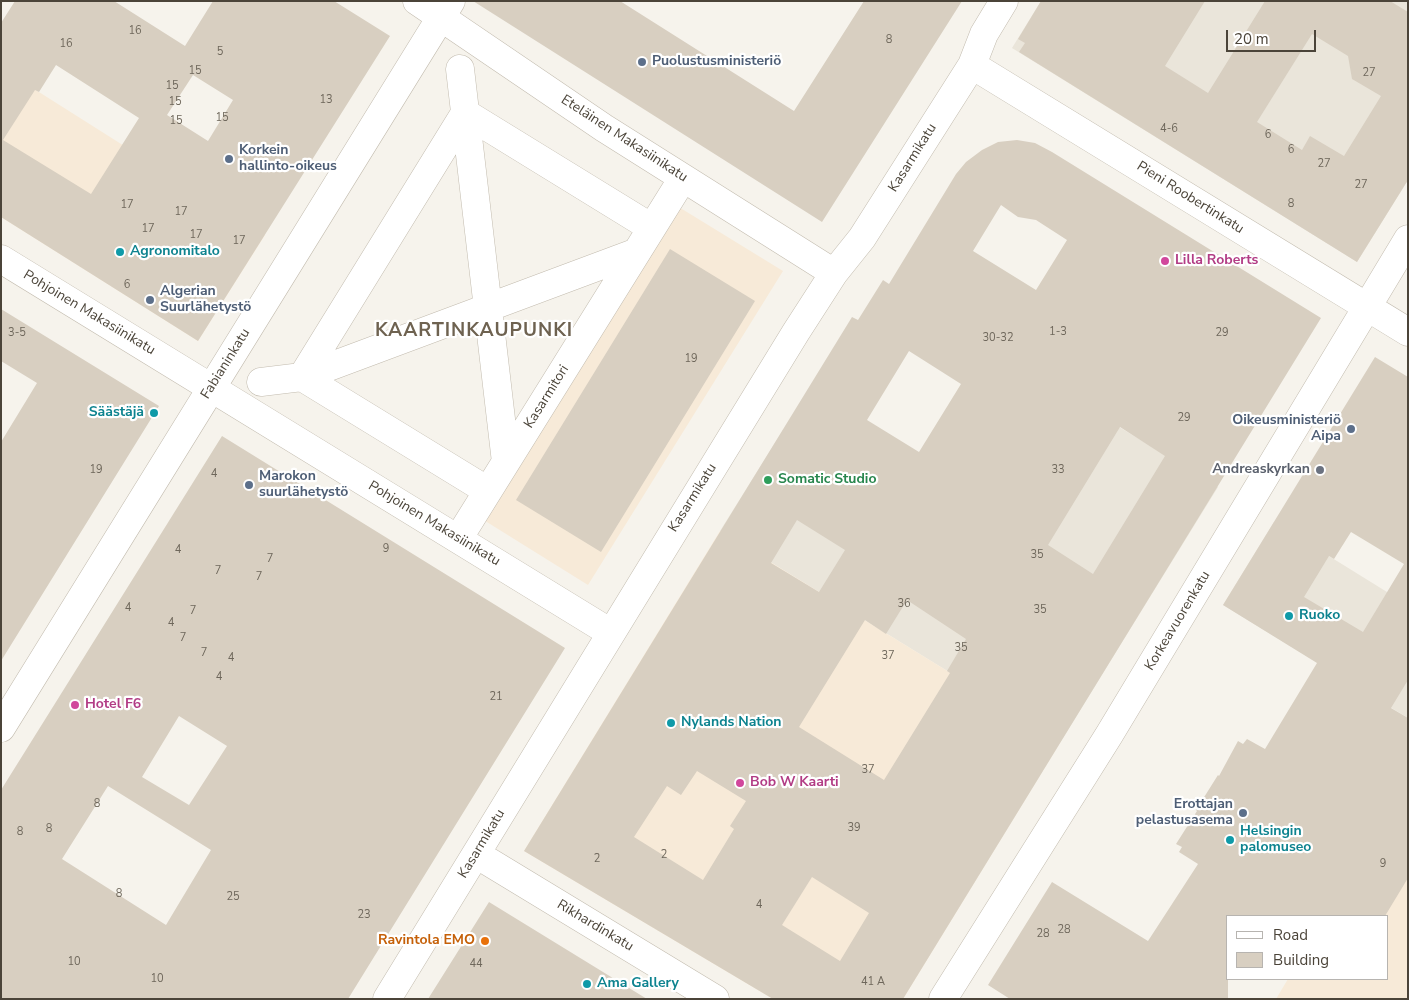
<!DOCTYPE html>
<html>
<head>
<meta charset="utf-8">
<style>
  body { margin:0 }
  #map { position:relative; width:1409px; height:1000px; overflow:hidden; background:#f6f3ec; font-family:"Nunito Sans",sans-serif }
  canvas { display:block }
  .frame { position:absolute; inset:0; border:2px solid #4b4439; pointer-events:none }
  .legend { position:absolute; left:1226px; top:915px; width:162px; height:65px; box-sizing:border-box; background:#fff; border:1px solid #b7b4b0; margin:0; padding:6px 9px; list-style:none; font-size:15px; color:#4b4439 }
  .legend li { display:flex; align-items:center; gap:10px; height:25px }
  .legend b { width:25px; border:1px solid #b7b4b0 }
  .scale { position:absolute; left:1226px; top:30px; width:90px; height:22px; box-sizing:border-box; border:2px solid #4b4439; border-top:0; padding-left:6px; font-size:15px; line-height:18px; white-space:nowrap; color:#4b4439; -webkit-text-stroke:4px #fff; paint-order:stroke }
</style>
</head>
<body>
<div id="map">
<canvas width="1409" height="1000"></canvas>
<div class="frame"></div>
<ul class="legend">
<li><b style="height:6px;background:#fff"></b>Road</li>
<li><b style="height:14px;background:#d8cfc1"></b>Building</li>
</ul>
<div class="scale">20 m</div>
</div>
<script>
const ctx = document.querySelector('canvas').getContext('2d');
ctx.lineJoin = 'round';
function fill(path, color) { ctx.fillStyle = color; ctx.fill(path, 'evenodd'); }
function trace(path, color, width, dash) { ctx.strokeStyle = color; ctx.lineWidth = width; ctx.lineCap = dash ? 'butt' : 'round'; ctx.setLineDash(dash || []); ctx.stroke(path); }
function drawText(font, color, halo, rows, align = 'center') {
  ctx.font = font + ' "Nunito Sans",sans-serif'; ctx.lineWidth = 4.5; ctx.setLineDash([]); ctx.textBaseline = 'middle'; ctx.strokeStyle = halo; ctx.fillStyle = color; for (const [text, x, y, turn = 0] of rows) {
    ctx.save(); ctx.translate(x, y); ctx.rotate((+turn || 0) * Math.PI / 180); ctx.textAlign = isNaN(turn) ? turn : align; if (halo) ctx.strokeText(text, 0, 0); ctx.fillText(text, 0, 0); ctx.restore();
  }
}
fill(new Path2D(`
  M1041,1H1408V180L1357,262L1012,48Z
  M1055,388L1218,487L1061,741L720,531L790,419L968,529Z
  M1274,522L1408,605V718L1223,605Z`), '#eae5da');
fill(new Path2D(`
  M1,68L265,235L198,341L1,217Z
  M669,201L783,271L588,585L474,514Z
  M720,531L1061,741L903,999H773L524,851Z
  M1408,783V999H1276L1288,979H1388V916H1327Z`), '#f7ead8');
fill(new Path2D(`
  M15,1H114L185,46L213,1H334L390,36L198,341L1,217V23ZM56,65L139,118L91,194L3,140L35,90L39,92ZM193,75L233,100L208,141L167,115Z
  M473,1H620L794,111L864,1H962L822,222Z
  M1041,1H1205L1165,66L1208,93L1265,1H1390L1408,12V180L1357,262L1019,52L1025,43L1018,39ZM1312,34L1348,56L1352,79L1381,96L1344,156L1310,136L1302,150L1257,122Z
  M1017,140L1035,143L1052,152L1321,318L903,999H773L524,851L852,317L858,320L883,280L889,284L956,174L966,162L982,150L998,142ZM1001,205L1018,217L1036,220L1067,240L1036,290L973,251ZM909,351L961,384L919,452L867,420ZM1120,427L1165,456L1093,574L1048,545ZM797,520L845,550L819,592L771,563ZM907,600L966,639L947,671L950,673L884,780L799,727L865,620L886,634ZM697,771L746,801L730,826L734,829L703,880L634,837L667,786L681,795ZM812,877L869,913L840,961L782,925Z
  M670,249L755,301L601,552L516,500Z
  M1,309L159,406L1,661V442L37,383L1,361Z
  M1375,357L1408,377V680L1391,708L1408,718V878L1385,916H1228V999H1010L988,985L1052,882L1148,941L1198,864L1179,852L1182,847L1176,844L1197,811L1196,810L1218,775L1219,776L1238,741L1243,744L1247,739L1265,749L1317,663L1223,605ZM1351,532L1404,564L1363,632L1304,597L1329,556L1334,559Z
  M222,436L565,648L348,999H1V790ZM179,716L227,746L189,805L142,777ZM108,786L211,850L166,925L62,859Z
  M489,902L647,999H428Z`), '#d8cfc1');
const minor = new Path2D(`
  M417,1L604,128L834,273
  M972,65L1408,332
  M460,69L506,462
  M1,259L611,633
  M261,382L302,377L637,252
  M488,491L302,377L465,113L652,228
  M458,539L683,178
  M1,728L451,1
  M476,854L715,999
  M387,999L796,332L834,273L862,238L972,65L984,34L1004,1
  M943,999L1109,735L1408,239`);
trace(minor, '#c2bbae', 29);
trace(minor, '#fff', 28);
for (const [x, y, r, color] of [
  [642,62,5,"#5c6f8a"],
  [229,159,5,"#5c6f8a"],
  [120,252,5,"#0f9aa8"],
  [1165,261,5,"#d1479c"],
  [150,300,5,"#5c6f8a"],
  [154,413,5,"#0f9aa8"],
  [1351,429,5,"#5c6f8a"],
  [1320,470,5,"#6b7280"],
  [768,480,5,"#2e9e5b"],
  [249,485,5,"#5c6f8a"],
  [1289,616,5,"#0f9aa8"],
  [75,705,5,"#d1479c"],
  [671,723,5,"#0f9aa8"],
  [740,783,5,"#d1479c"],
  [1243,813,5,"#5c6f8a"],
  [1230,840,5,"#0f9aa8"],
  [485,941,5,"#e8710a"],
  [587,984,5,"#0f9aa8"]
]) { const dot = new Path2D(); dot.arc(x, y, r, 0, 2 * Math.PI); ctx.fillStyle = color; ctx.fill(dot); trace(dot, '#fff', 2); }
drawText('11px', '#6e675b', null, [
  ["16",135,31],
  ["8",889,40],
  ["16",66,44],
  ["5",220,52],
  ["15",195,71],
  ["27",1369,73],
  ["15",172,86],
  ["13",326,100],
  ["15",175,102],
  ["15",222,118],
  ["15",176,121],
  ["4-6",1169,129],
  ["6",1268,135],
  ["6",1291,150],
  ["27",1324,164],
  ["27",1361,185],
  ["8",1291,204],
  ["17",127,205],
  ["17",181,212],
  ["17",148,229],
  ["17",196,235],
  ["17",239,241],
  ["6",127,285],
  ["1-3",1058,332],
  ["3-5",17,333],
  ["29",1222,333],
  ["30-32",998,338],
  ["19",691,359],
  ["29",1184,418],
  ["19",96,470],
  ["33",1058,470],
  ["4",214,474],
  ["9",386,549],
  ["4",178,550],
  ["35",1037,555],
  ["7",270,559],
  ["7",218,571],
  ["7",259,577],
  ["36",904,604],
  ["4",128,608],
  ["35",1040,610],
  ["7",193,611],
  ["4",171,623],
  ["7",183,638],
  ["35",961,648],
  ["7",204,653],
  ["37",888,656],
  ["4",231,658],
  ["4",219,677],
  ["21",496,697],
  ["37",868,770],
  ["8",97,804],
  ["39",854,828],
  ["8",49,829],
  ["8",20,832],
  ["2",664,855],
  ["2",597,859],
  ["9",1383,864],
  ["8",119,894],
  ["25",233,897],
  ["4",759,905],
  ["23",364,915],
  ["28",1064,930],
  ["28",1043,934],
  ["10",74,962],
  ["44",476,964],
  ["10",157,979],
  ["41 A",873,982]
]);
drawText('bold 14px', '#4e5e75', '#fff', [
  ["Puolustusministeriö",652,62],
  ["Korkein",239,151],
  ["hallinto-oikeus",239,167],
  ["Algerian",160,292],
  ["Suurlähetystö",160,308],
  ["Oikeusministeriö",1341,421,"right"],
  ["Aipa",1341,437,"right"],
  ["Marokon",259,477],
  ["suurlähetystö",259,493],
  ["Erottajan",1233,805,"right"],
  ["pelastusasema",1233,821,"right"]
], 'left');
drawText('14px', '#4b4439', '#fff', [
  ["Eteläinen Makasiinikatu",624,139,33],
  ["Kasarmikatu",913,158,-58],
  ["Pieni Roobertinkatu",1190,198,32],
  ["Pohjoinen Makasiinikatu",89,313,31],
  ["Fabianinkatu",226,364,-58],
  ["Kasarmitori",547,397,-58],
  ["Kasarmikatu",693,498,-58],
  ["Pohjoinen Makasiinikatu",434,524,31],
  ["Korkeavuorenkatu",1178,621,-59],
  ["Kasarmikatu",482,844,-59],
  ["Rikhardinkatu",595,926,31]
]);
drawText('bold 14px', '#0d838f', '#fff', [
  ["Agronomitalo",130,252],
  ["Säästäjä",144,413,"right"],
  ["Ruoko",1299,616],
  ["Nylands Nation",681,723],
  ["Helsingin",1240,832],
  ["palomuseo",1240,848],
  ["Ama Gallery",597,984]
], 'left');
drawText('bold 14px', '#b23c85', '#fff', [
  ["Lilla Roberts",1175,261],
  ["Hotel F6",85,705],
  ["Bob W Kaarti",750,783]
], 'left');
drawText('bold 14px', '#5b616d', '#fff', [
  ["Andreaskyrkan",1310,470]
], 'right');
drawText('bold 14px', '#27864d', '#fff', [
  ["Somatic Studio",778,480]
], 'left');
drawText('bold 14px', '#c56008', '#fff', [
  ["Ravintola EMO",475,941]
], 'right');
ctx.letterSpacing = '1px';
drawText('bold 19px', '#6e6250', '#fff', [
  ["KAARTINKAUPUNKI",474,331]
]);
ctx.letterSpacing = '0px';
</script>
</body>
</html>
